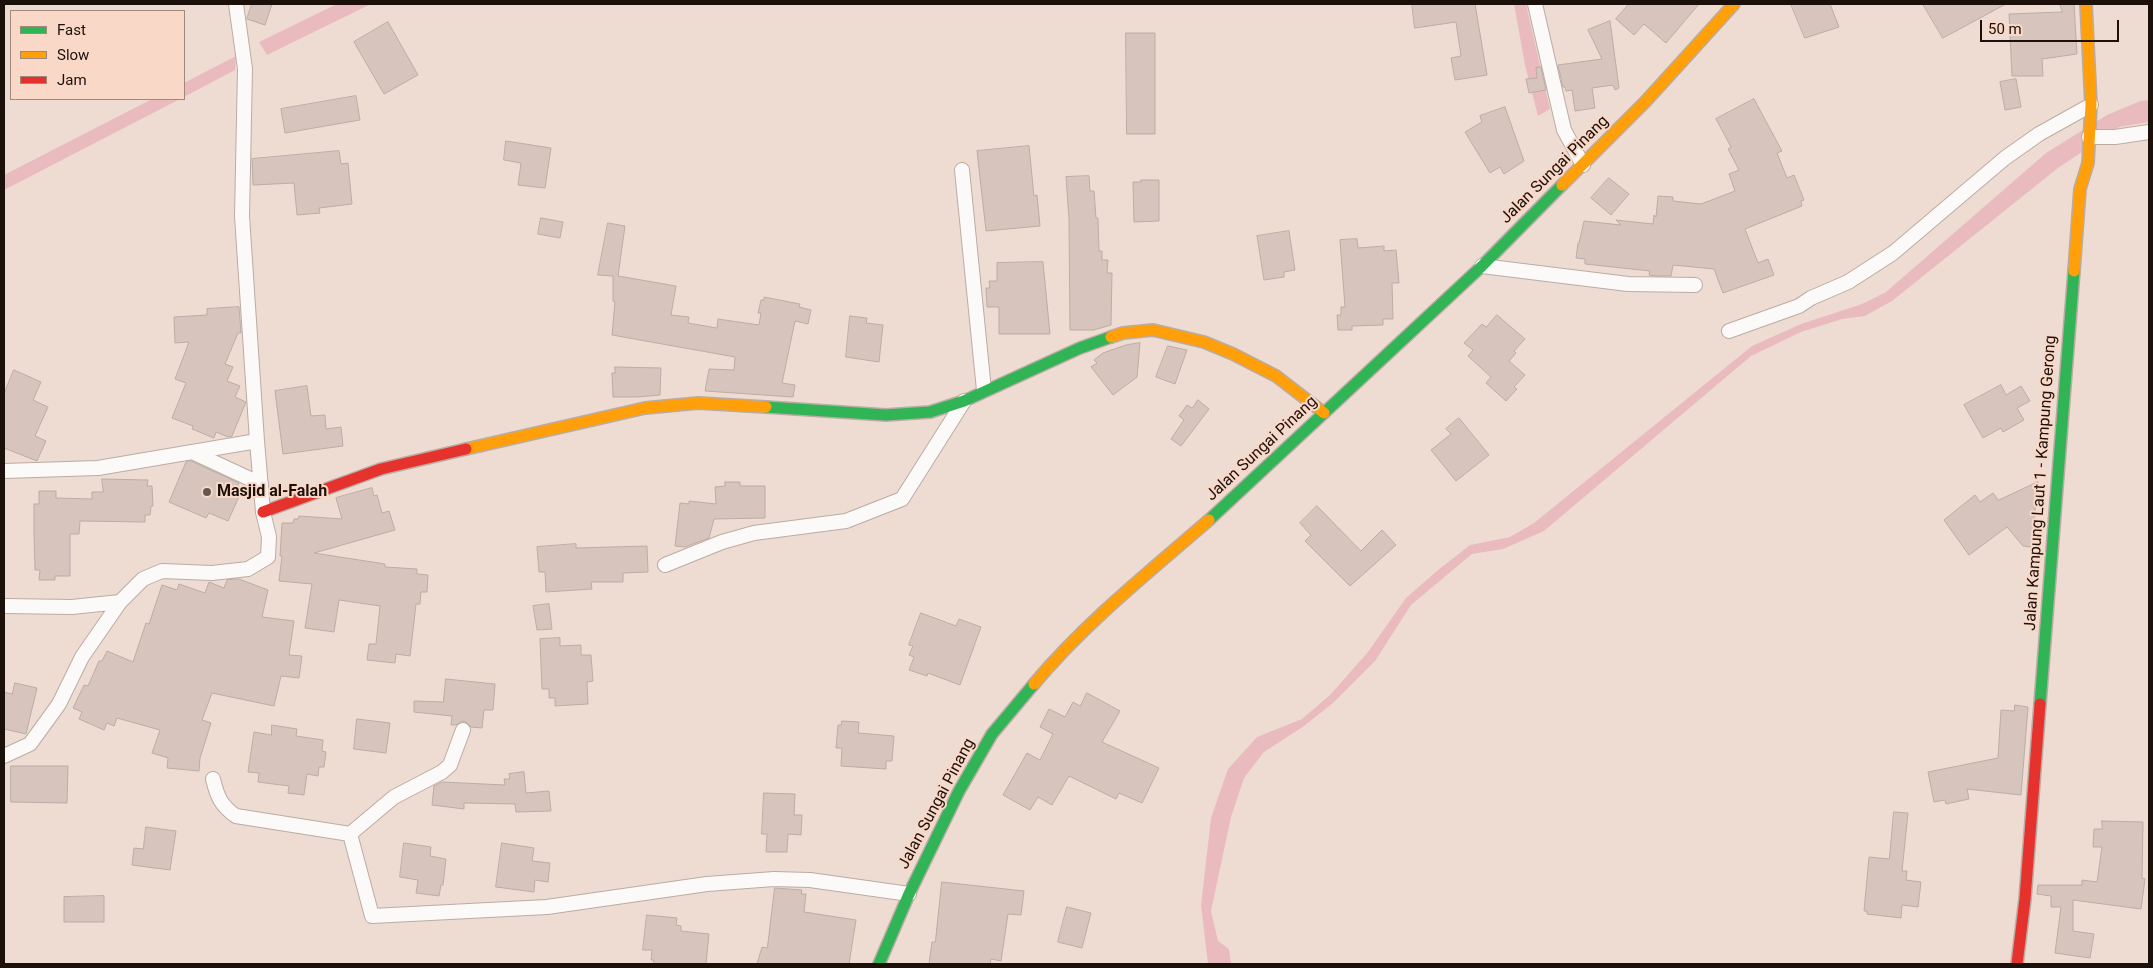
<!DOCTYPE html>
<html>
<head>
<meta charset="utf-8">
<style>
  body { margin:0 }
  #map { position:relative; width:2153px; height:968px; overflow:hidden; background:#eedcd2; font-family:Roboto,sans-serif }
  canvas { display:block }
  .frame { position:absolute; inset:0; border:5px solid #1b100a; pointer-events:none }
  .legend { position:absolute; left:10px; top:10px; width:175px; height:90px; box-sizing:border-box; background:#f9d8c7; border:1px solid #a0887b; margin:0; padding:6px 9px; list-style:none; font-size:15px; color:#1b100a }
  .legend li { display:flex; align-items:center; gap:10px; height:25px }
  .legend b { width:25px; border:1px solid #a0887b }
  .scale { position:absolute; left:1980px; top:20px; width:139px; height:22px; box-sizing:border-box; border:2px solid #1b100a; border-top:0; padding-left:6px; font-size:15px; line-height:18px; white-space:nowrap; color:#1b100a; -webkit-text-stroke:4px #f9d8c7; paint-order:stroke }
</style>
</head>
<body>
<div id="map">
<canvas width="2153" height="968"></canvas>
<div class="frame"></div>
<ul class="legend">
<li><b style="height:6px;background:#30b455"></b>Fast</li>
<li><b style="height:6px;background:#ff9f0a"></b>Slow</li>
<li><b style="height:6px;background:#e5322d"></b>Jam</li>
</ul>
<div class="scale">50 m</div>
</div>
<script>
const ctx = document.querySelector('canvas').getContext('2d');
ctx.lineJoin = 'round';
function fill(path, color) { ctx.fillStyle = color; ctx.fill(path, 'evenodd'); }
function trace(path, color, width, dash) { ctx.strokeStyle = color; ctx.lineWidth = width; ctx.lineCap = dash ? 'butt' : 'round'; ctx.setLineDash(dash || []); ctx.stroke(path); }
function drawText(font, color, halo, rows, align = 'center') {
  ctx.font = font + ' Roboto,sans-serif'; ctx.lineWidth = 4; ctx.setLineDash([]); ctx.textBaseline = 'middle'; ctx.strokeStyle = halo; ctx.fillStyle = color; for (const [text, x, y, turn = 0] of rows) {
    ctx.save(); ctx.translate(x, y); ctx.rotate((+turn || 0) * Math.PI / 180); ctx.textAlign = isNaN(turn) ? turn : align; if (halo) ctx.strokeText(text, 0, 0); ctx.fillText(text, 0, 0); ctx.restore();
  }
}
fill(new Path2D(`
  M337,4H371L267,55L259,42Z
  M1514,4H1526L1550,109L1538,116L1525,65Z
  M236,56L235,70L184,97V83Z
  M152,99H180L4,190V175Z
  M2149,100V122L2119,127L2058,168L1892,301L1865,316L1842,319L1801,332L1751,356L1544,531L1503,549L1472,554L1411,605L1375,661L1333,703L1304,726L1264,752L1244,778L1231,817L1211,911L1218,941L1229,949L1231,964H1208L1201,905L1211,818L1228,769L1257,737L1302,719L1330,695L1368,652L1406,598L1438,570L1470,545L1510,537L1534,523L1752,346L1801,324L1862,304L1886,292L2046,153L2107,115L2140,101Z`), '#eabbbe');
const building = new Path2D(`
  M252,4H272L265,25L247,19Z
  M1412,4H1475L1487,75L1455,80L1451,58L1461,56L1456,22L1415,28Z
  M1629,4H1699L1666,43L1644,24L1634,35L1616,19Z
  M1791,4H1830L1839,27L1805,38Z
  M1923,4H2006L1943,38Z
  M2060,4H2074L2077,54L2042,59L2043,76H2012L2009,14L2062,12Z
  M1610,21L1619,88L1615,90L1613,85L1592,88L1595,108L1575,111L1572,90L1566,91L1565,87H1563L1558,65L1602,59L1588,30Z
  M388,22L418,75L384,94L354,42Z
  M1126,33H1155V134H1127Z
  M1541,67L1546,90L1529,93L1526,79L1537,78L1536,68Z
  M2016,79L2021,107L2005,110L2000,82Z
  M356,96L360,120L285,133L281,109Z
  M1754,99L1782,151L1777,153L1787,178L1794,175L1804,200L1801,201L1802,206L1745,229L1758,263L1768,259L1774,275L1723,293L1714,269L1673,265L1671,276H1656L1649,275L1650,271L1585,264V259L1576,258L1578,243H1579L1584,221L1621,225L1616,220L1653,224L1654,215L1656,217L1658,196L1673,197V201L1701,204L1735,191L1729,174L1739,170L1728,149L1731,147L1716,119Z
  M1505,107L1524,161L1504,174L1500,167L1490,173L1465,132L1482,122L1480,116Z
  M506,141L551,148L545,188L518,185L521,163L504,160Z
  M1029,146L1034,196L1037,195L1040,226L986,231L977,151Z
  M339,151L341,164L348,163L352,204L319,208L320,213L297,215L294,183L253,185L252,159Z
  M1089,176L1090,191H1094L1096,218H1098L1099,251H1102V260H1108L1107,273H1112L1111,325L1094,330H1070L1069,219L1066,177Z
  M1609,178L1629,194L1611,215L1591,198Z
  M1141,180H1159V221L1134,222L1133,182H1141Z
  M541,218L563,222L560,238L538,234Z
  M608,223L625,226L618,276L676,286L671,315L689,317L688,323L717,328L718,319L759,325L761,313H758L761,300H764V297L800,304L799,307L811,310L808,324L795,321L782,383L795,385L793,397L705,391L709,369L734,370L735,357L612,335L615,302L613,301V276L598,275Z
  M1289,231L1295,270L1284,272V277L1264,280L1257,236Z
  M1357,239L1358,248L1384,246V251L1396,250L1399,283H1392L1393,319H1383V325L1352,326V330H1338L1337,315H1341V307H1345L1340,240Z
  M1043,262L1050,334H999V307H987L986,288H990L989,281H997V263Z
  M239,307L241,333H238L225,364L233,367L227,381L240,386L235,397L246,402L232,436L228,437L216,432L214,438L192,429L193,426L172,418L186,383L175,379L189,342L175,343L174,317L207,315V309Z
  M1497,315L1525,339L1514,351L1516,353L1509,361L1525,375L1514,387L1517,389L1506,401L1486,383L1491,377L1468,356L1473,350L1464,343L1482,324L1486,327Z
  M850,316L867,318L866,323L883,325L879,362L846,357Z
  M1140,343L1137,377L1113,395L1091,367L1097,363L1094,360L1103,353L1126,345Z
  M1168,346L1187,350L1175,384L1156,377Z
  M615,367L661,368L660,395L638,397H613L612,373H615Z
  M14,370L41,382L33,400L48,407L35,436L46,441L37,461L4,448V394Z
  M2001,385L2006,395L2021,386L2030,401L2017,408L2024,420L2003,432L2001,428L1983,438L1964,405Z
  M307,386L311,416L325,415L326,429L341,427L343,446L283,454L275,391Z
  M1198,400L1209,409L1181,446L1171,439L1184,420L1179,416L1187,405L1192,408Z
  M1459,418L1489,455L1456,481L1431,450L1451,434L1446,429Z
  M191,461L239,483L237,488L242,490L228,521L209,513L206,518L169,502L186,462Z
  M102,479L148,480L147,486H152L153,506H151L150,515H145V522L80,521L79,534H70V576H55V580H39L40,570H35L34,534V504H39V491H56V498L92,499V492H103Z
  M725,482H740V486H765V518L714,519L709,538L685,547L675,546L680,503L689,504V501L716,504L715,487L725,486Z
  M2038,482L2033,528L2040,529L2037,548L2023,546L2007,527L1969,555L1944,520L1975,495L1980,502L1993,493L1998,500Z
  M372,488L374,496L377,495L382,513L389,511L395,530L314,553L385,564V567L417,569V574L428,575L427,592H421L420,604H416L410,656L396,654L395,663L367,660L369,644H376L380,606L339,600L334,632L305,628L312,584L279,581L282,556H280L282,523H293L294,519H298L299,516L342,519L336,498Z
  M1317,506L1361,551L1382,530L1396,545L1350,586L1305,541L1311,535L1300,523Z
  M576,544V548L647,546L648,572L623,573V582H591L592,589L546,592L545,572H539L537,547Z
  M239,579L268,590L262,617L294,621L289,655L302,656L299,678L281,676L274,706L212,693L202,720L211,723L200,758L199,771L167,768L168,758L152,753L160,730L117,718L114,726L107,723L104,730L79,719L82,712L73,708L84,685L88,686L99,661H102L107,651L133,662L146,623L149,624L162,585L177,590L179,584L205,593L209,582L224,588L227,580Z
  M549,604L552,629L537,630L533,606Z
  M921,613L956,626L959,619L981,627L960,685L928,673L927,676L909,670L914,657L909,655L913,646L909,645Z
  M560,638V646L581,645V655H591L593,681L587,682L588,704L555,706V698H549V689H542L540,639Z
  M446,679L495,684L493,710H484L482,728L471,727L466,722L462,721L456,725H451L452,716L414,712V701L443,702Z
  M15,683L37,688L26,734L4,729V692L12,694Z
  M1087,693L1120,711L1102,742L1159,768L1142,803L1119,793L1116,799L1069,776L1052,805L1038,797L1030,810L1003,795L1027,753L1040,760L1053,734L1040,727L1049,709L1065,717L1073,702L1080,706Z
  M2015,705L2028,707L2021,795L1967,789L1969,799L1946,804L1945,800L1934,802L1928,772L1998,758L2001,710L2014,711Z
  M357,719L390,723L386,753L354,749Z
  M842,721L859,722L858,733L894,736L892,761H886V769L841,766L842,748H836L838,725H841Z
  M272,725L297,729L296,736L323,740L322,751L326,752L324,767H319L318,776L307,774L304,795L288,793L289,786L258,782L259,773L248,772L254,732L271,735Z
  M11,766H68L67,803L11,802Z
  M524,772L526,793L549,791L551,811L516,812L515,804L464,803V809L432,805L434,786L442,782L505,785L504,779H510L509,774Z
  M764,793L795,794L794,815H802L801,835L788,834L787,852H766L767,834H762Z
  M1894,812L1908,813L1902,871H1907L1906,880L1921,882L1918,907L1902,905L1901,918L1867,914V911H1864L1869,857L1889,859Z
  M2102,821L2143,822L2142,878L2145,879L2141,909L2073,900V931L2094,934L2090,958L2055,953L2061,907H2051V896L2037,894L2038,885H2082V880L2097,882L2102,847H2093L2094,829H2102Z
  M146,827L176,831L170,870L132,865L134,848L143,849Z
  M404,843L431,847L430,856L446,859L443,885H441L439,896L416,893L418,880L400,877Z
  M502,843L534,848L532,861L550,863L548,882L535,880L534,892L496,887Z
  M942,882L1024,891L1021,915L1008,914L1001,961L991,959L990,964H929L932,942H935Z
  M775,888L802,890L801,894H806L804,912L856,920L849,964H757L762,947L767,948Z
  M104,896V922H64V897Z
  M1067,907L1091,913L1082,948L1058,942Z
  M647,915L677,918L676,925L681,926V931L709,934L706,964H653L654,960H651L652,950H643Z`);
fill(building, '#d7c4bd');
trace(building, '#bbaca7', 1);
const street = new Path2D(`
  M1535,4L1564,130L1583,165
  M2089,137H2115L2149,132
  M962,170L984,390
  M1482,266L1628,284L1695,285
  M1729,331L1799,306L1811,298L1848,282L1893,253L2005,158L2039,134L2091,105
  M192,452L261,484
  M4,471L98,468L257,441
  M665,565L722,542L754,533L846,521L902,499L964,401
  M4,606L72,607L120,602L143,579L162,571L212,573L248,569L268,557L269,537L263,512L257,441L242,216L245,69L236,4
  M4,756L30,744L59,704L82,657L120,602
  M213,779C217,796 221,806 236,816L350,834L394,797L442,772L450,765L463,730
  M350,834L372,916L547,907L707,884L774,879L810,880L909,894`);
const fast = new Path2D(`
  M766,407L886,415L930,412L964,401L1080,348L1111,337
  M1209,520L1482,266L1562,185
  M2040,704L2074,271
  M879,964L909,894L959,791L992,734L1034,684`);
const slow = new Path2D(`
  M1562,185L1646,101L1734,4
  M2074,271L2080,189L2088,163L2091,105L2086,4
  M1111,337L1123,333L1153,330L1204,342L1233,354L1276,376L1324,413
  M466,449L645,408L698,403L766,407
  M1034,684C1085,623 1149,572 1209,520`);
const jam = new Path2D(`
  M263,512L381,469L466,449
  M2017,964L2025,899L2040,704`);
trace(street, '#baaca4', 16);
trace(fast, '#baaca4', 14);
trace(slow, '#baaca4', 14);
trace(jam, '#baaca4', 14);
trace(street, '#fcfaf8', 14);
trace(fast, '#30b455', 11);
trace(slow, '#ff9f0a', 11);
trace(jam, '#e5322d', 11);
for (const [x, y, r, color] of [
  [207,492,5,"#655750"]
]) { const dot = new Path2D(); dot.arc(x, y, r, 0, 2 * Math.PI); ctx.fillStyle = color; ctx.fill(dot); trace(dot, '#f9d8c7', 2); }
drawText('16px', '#1b100a', '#f9d8c7', [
  ["Jalan Sungai Pinang",1555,170,-45],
  ["Jalan Sungai Pinang",1262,449,-43],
  ["Jalan Kampung Laut 1 - Kampung Gerong",2041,483,-86],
  ["Jalan Sungai Pinang",937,804,-62]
]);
drawText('bold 16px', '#1b100a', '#f9d8c7', [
  ["Masjid al-Falah",217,492]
], 'left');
</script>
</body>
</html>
